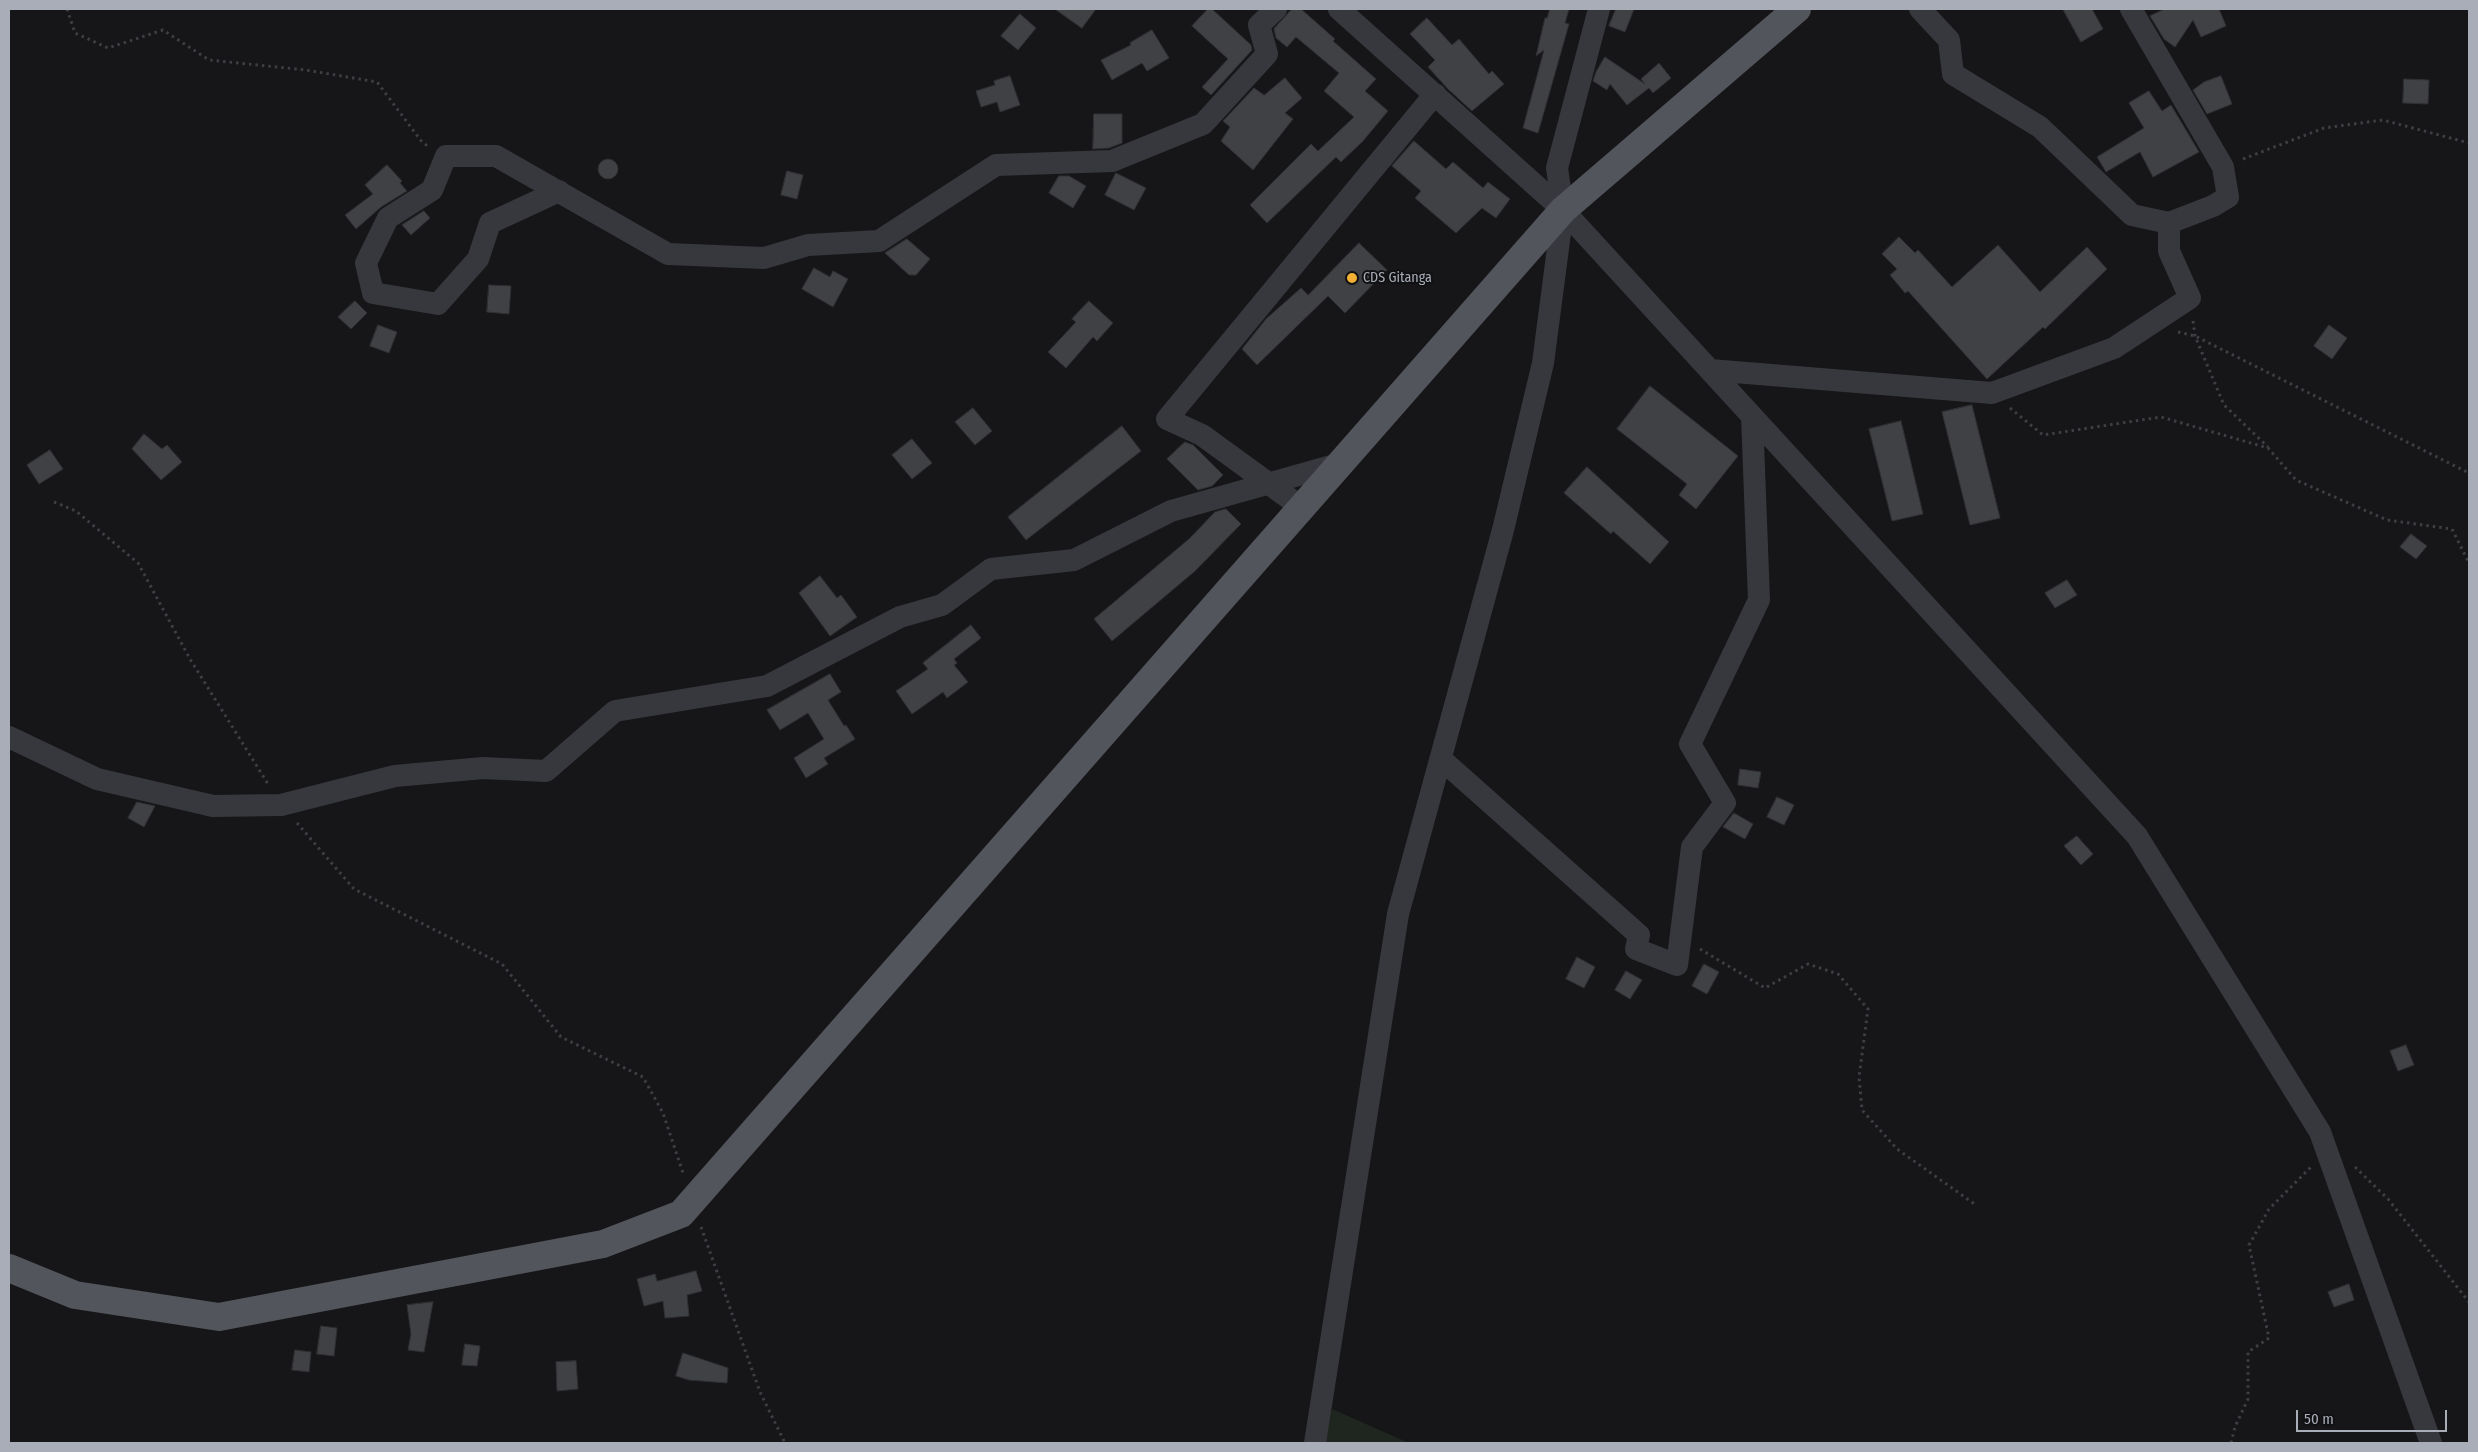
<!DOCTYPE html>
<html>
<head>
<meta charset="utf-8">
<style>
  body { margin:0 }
  #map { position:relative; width:2478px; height:1452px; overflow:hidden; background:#161618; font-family:"Fira Sans Condensed",sans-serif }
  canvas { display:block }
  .frame { position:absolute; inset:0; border:10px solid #a8adb8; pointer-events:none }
  .scale { position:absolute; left:2296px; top:1410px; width:151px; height:22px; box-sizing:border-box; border:2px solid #a8adb8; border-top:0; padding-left:6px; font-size:15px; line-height:18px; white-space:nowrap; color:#a8adb8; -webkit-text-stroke:4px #111113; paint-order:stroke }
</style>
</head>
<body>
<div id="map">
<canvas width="2478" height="1452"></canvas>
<div class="frame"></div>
<div class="scale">50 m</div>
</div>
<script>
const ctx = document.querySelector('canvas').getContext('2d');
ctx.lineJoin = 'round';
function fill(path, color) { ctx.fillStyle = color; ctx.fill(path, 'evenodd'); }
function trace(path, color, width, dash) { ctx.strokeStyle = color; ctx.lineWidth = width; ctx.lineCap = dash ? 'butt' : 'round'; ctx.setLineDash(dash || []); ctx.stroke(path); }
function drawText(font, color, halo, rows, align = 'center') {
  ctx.font = font + ' "Fira Sans Condensed",sans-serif'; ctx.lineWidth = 4; ctx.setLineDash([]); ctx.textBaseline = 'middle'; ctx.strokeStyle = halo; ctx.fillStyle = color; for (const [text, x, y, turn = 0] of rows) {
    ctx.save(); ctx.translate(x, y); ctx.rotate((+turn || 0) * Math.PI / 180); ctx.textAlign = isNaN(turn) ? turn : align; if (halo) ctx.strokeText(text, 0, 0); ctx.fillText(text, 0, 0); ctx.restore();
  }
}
fill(new Path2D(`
  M1332,1409L1409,1443H1325Z`), '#1e261f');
const building = new Path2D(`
  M1055,9H1096L1082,28Z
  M1208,9H1212L1251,45L1252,50L1211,95L1202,87L1228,59L1192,26Z
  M1292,9H1301L1335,39L1333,41L1376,79L1365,91L1388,111L1363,141L1341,162L1336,157L1267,223L1250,205L1311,144L1318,151L1354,117L1324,91L1339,73L1296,37L1287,47L1276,38L1274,29Z
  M1550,9H1569L1565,23L1569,24L1538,133L1523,128L1544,50L1536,56L1545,18H1547Z
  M1616,9H1634L1625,32L1609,26Z
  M2063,9H2092L2103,29L2081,42Z
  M2165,9H2219L2226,26L2201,37L2193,20L2175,47L2164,39L2150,16Z
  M1020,14L1036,28L1018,50L1001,36Z
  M1427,18L1452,45L1459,39L1489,74L1492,71L1504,84L1472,111L1448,89L1428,67L1435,60L1410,34Z
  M1152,30L1169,58L1147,71L1142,63L1112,80L1101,60L1131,45L1130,43Z
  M1605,57L1645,84L1641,79L1659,63L1671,78L1653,93L1649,88L1627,105L1610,84L1607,90L1593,81L1596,72Z
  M1010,76L1020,105L1000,112L997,102L981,107L976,91L995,85L994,81Z
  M2221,76L2232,104L2207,114L2193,90L2204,82Z
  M1285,78L1302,98L1285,113L1293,119L1253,170L1221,141L1230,127L1223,121L1254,88L1264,95Z
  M2404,79L2429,80L2428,104L2403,103Z
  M2149,91L2162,111L2171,105L2199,152L2153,177L2140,152L2106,172L2097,157L2144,128L2129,103Z
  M1094,114H1122V143L1109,148L1093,149Z
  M1414,141L1446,169L1453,162L1483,188L1488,182L1510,199L1496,218L1482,208L1456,233L1415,198L1421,191L1392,166Z
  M598 169a10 10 0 1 1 20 0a10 10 0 1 1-20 0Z
  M387,165L402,181L400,183L407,191L381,207L356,229L345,215L373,194L365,185Z
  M787,171L803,175L797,199L781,195Z
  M1116,173L1146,188L1134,210L1105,195Z
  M1059,176H1069L1086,186L1073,208L1049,193Z
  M424,211L430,218L411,235L402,225Z
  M1899,237L1915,253L1918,250L1952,287L1998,245L2040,292L2087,247L2107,269L2045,329L2043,327L1987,379L1908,291L1905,293L1890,275L1897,269L1882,254Z
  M907,239L930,259L916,275H909L885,253Z
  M1359,243L1387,270L1345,313L1328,296L1257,365L1242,349L1266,319L1301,288L1308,295Z
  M814,268L830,277L833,271L848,279L833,307L802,289Z
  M489,285L511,286L509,314L487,312Z
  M355,301L367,313L351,329L338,317Z
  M1089,301L1113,323L1097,341L1093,337L1066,368L1048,352L1076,322L1072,319Z
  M378,325L397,332L389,353L370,346Z
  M2329,325L2347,338L2332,359L2314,346Z
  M1650,386L1738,456L1696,509L1679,495L1687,484L1617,429Z
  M1972,405L2000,518L1970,525L1942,412Z
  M973,408L992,431L975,445L955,422Z
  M1901,421L1923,514L1892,521L1869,429Z
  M1122,426L1141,451L1026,540L1008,517Z
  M144,434L162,449L167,445L182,462L161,480L132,449Z
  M912,439L932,463L912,479L892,455Z
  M1185,442L1193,445L1223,475L1212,486L1198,490L1167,459Z
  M50,450L63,469L39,484L27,465Z
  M1587,467L1669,542L1650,564L1613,531L1611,534L1564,493Z
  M1226,509L1241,524L1195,571L1112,641L1094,619L1189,539L1215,512Z
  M2411,534L2427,546L2416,559L2400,547Z
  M820,576L837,598L841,595L857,617L830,636L799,593Z
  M2067,580L2077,595L2055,608L2045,593Z
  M971,625L981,638L954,659L957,663L954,665L968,682L947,698L943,692L912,714L896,691L928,669L923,663Z
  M830,674L841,692L828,700L844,726L846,725L855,739L824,758L828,764L806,778L794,758L824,739L808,713L780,730L767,710Z
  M1740,769L1761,772L1758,788L1738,785Z
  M1777,797L1794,805L1784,825L1767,817Z
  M137,802L155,806L144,827L128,818Z
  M1734,813L1753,824L1745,839L1723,827Z
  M2077,836L2093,854L2081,865L2064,846Z
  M1577,957L1595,967L1584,988L1566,979Z
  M1704,964L1719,972L1707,994L1692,986Z
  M1626,971L1642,980L1630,999L1615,990Z
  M2406,1045L2414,1065L2398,1071L2390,1051Z
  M696,1271L702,1291L687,1295L689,1316L665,1318L663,1301L644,1306L637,1279L655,1274L657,1281Z
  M2349,1284L2354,1300L2334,1307L2328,1292Z
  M433,1302L424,1352L408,1350L411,1334L407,1305Z
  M321,1326L337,1328L334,1356L317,1354Z
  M465,1344L480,1346L477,1366L462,1365Z
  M295,1350L311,1352L309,1372L292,1370Z
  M683,1353L728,1368L727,1383L689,1380L676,1376Z
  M576,1361L578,1389L557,1391L556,1362Z`);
fill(building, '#404145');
trace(building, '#303034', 1);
trace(new Path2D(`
  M67,9L75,33L108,48L163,30L209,60L306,70L377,82L422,142L429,147
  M2243,159L2324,128L2383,120L2469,143
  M2193,321L2195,336L2224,405L2268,447
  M2178,332L2195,336L2469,473
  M2010,408L2043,435L2161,417L2268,448L2296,480L2387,520L2452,529L2469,563
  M54,502L76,511L138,563L190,659L268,784
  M297,823L354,889L502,964L561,1037L643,1077L663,1113L684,1176
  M1700,949L1765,988L1808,964L1838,974L1868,1009L1859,1077L1862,1110L1897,1149L1976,1205
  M2355,1167L2388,1199L2469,1302
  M701,1227L760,1392L785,1443
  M2231,1443L2235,1427L2248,1399V1352L2269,1338L2249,1245L2269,1209L2311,1167`), '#3d3f44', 3, [2.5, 4]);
trace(new Path2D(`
  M1339,9L1563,210L2137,836L2320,1132L2431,1443
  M1920,9L1949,40L1953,74L2040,127L2132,215L2169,223L2213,206L2228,197L2223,167L2131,9
  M559,191L490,223L478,259L438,304L373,293L366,263L388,218L432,190L446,156H496L668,254L764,258L808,245L879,241L996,165L1112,161L1203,124L1267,54L1259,25L1276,9
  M1710,370L1992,393L2114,348L2190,298L2169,251V223
  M1301,507L1202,435L1167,419L1435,94
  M9,737L97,779L213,806L281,805L395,776L483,768L546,771L615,711L767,686L900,617L942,605L991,569L1074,560L1171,511L1338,464
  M1441,759L1639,935L1636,949L1677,965L1692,847L1725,803L1690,744L1759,600L1752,416
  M1315,1443L1398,914L1503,530L1543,363L1563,210L1557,168L1599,9`), '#37383d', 22);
trace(new Path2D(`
  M9,1268L75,1295L219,1317L603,1244L681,1214L1563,210L1797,9`), '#53555c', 28);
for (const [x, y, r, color] of [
  [1352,278,6,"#f2b134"]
]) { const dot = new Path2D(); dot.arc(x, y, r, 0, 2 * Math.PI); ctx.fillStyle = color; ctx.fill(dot); trace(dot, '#111113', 2); }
drawText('14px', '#a8adb8', '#111113', [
  ["CDS Gitanga",1363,278]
], 'left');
</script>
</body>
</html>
